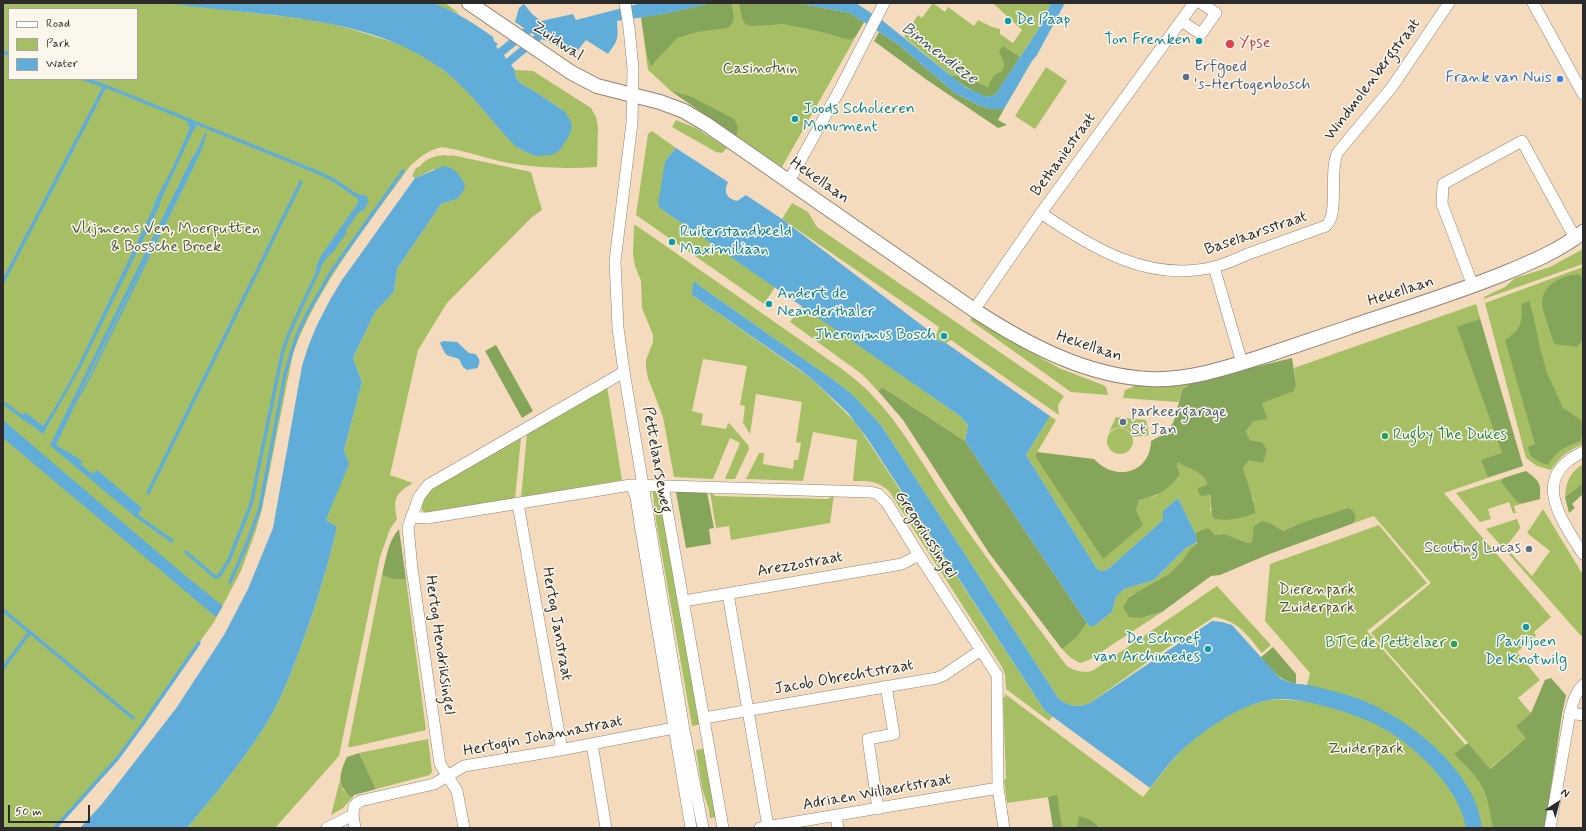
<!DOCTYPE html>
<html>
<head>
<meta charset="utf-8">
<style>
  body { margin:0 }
  #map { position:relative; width:1586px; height:831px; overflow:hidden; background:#f4dbbe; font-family:Mynerve,sans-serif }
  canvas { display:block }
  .frame { position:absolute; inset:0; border:4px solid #2b2b2b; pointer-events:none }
  .legend { position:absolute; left:8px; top:8px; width:130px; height:72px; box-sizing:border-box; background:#fbf7ec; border:1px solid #a8a59f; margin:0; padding:5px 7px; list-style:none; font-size:12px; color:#2b2b2b }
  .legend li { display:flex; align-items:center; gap:8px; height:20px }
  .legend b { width:20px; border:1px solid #a8a59f }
  .north { position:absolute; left:1538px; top:783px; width:40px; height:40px; -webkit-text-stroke:3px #fbf7ec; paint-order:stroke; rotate:36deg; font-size:11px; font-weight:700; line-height:16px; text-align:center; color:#2b2b2b }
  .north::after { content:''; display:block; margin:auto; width:14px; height:18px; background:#2b2b2b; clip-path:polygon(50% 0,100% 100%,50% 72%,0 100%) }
  .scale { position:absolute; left:8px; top:805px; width:82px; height:18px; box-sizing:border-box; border:2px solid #2b2b2b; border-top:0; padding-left:5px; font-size:12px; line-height:14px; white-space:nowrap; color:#2b2b2b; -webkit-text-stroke:3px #fbf7ec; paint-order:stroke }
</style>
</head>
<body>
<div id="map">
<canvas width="1586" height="831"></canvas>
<div class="frame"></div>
<ul class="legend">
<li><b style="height:5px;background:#fff"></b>Road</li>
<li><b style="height:11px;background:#a7bf64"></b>Park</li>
<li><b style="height:11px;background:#61adda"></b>Water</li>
</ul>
<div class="north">N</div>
<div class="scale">50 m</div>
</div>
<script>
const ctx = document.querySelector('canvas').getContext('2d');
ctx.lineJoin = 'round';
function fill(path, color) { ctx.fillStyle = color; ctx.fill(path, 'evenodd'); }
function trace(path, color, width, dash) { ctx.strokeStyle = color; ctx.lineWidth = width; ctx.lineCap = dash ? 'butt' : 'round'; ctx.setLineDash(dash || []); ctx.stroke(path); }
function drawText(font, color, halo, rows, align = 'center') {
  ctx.font = font + ' Mynerve,sans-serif'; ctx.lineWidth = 3; ctx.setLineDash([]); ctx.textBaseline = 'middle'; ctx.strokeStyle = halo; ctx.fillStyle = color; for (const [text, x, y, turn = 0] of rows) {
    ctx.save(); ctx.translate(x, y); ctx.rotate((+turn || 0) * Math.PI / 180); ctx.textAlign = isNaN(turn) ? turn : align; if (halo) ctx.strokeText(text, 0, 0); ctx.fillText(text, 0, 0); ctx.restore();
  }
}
fill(new Path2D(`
  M3,3H169L304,19L327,23L351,29L402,45L430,60L460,83L508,138L518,148L535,156L564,111L534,91L520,83L515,76V70L533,71L591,108L596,117L598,127L597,167C565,169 530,168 499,161C480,156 461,150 442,147C428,150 420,157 410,166C367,226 319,284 293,353L262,509L256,530L241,571L214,622L188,658L142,725L117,759L55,828H3ZM9,9H137V79H9Z
  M431,3H445L460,14Z
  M712,3H797L864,22L782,167L671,91L648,70L641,17L664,14Z
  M933,3L945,12L948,7L974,26L978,20L992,27L1000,29V34L1013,43L1022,30L993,3H1051L1038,30L995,95L965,87L904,37L918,15L922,18Z
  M1046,67L1067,81L1035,129L1015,116Z
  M676,120L696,128L727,148L722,153L716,152L672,127Z
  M652,131L676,148L665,161L660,208L775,287L764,304L636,215L648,134Z
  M444,155L451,156L452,155L531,172L542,210L532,217L447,303L418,350L390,475L413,483C395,494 393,498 397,519L390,529L380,557L339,756L275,828H187C216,793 246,758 269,719C282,697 291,673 300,649C315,609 327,569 337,527L326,520L348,464L344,450L362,382L353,358L375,312L394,292L397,269L441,204L457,199L434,169L415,178L412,176L416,168C420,167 421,165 424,162C430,157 437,156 444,155Z
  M792,203L808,212L817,227L1064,396L1058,405L1059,415L951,340L946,343L938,341L936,336L939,327L782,219Z
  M634,225L637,226L842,369C852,377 863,385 872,395C902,426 923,465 947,501C985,557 1026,611 1066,665C1073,671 1085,674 1094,670L1217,586L1271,645L1262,653C1247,635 1239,621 1214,617L1160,653L1090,703C1079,708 1069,707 1059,699L881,425L853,395L835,381L697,284L692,295L813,380L856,423L1045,711L1053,716L1049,721L1006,689L1005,674L1002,667L889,491C876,480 869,481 853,481L857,440L813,432L803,481L746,479L759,453H764L763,464L793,469L794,460H798L801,443L796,442L802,402L756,394L750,434L743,423L745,406L740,405L747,366L703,359L692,411L703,414L701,425L726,429L728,423L730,424L748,445L749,449L735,479H725L740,443L730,438L713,479L674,477L663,417L648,378L646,367V360L653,342V335L642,308L641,281L635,266L633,254Z
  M1583,249V264L1484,299V297L1505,287L1515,278L1550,267Z
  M1583,267V444C1567,452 1561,455 1551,470L1537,466L1526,458L1485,303Z
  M1476,304L1523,466L1444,493L1551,617L1534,632L1536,636L1517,652L1540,680L1518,698L1531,713L1517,725L1534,712L1566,695L1562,713L1545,828H1061L1056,796L1007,803L1004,780L1006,779L1003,696L1005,698V694L1143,797C1155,782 1167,766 1180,752C1202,730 1234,709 1264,701C1276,698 1291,700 1303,701L1310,673L1265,621L1270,564L1379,525L1427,583L1367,631L1489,772L1526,738L1489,769L1468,743L1371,633L1431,583L1374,516L1354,523L1356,516C1331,519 1304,519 1283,531L1272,524L1252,542L1248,543L1225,534L1215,535L1200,531L1195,533L1178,498L1163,511V520L1108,569L1103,571L1097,569L1026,455L1050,416L1056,420L1035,456L1136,510L1139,500L1155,496L1180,474L1177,466V461C1186,469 1203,471 1207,483L1205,486C1210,495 1212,501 1210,511L1254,501L1247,483L1243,468L1262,442L1250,440L1246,431L1254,421L1262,403L1296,384L1294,368Z
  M802,306L960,416L968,425L965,441L882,387L878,391L863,375L790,322Z
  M973,317L993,331L1059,368L1103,385L1106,387L1108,395L1071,392L970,320Z
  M1193,382L1182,390L1178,402L1123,398L1125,390L1135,386H1159Z
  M607,386L622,480L521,498L527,434Z
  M1116,417L1146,420L1149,435L1134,437C1128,427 1118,424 1109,432Z
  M1107 441a13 13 0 1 1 26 0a13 13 0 1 1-26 0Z
  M521,438L515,499L426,513L422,510C422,506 422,502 424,498C434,480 500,449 521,438Z
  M1583,464V483L1565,497C1566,482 1570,472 1583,464Z
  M1526,471C1539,481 1541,482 1540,499L1514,506L1516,513H1513L1509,502L1488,509L1491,519L1480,522L1456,493Z
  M660,484L702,724L692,726L656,521L652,486Z
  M710,492L715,496L828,499L834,495L830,523L731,540L729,526L716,528Z
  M1543,509L1583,575V634L1581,636L1507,552L1508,550L1532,576L1550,551L1527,533Z
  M1517,519L1520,527L1519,530L1504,549L1486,529Z
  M1197,542C1191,548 1187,556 1181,562C1168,578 1148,588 1129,596L1141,618L1162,612L1089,660L1080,663L1071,658L1062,649L1077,637L1087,623L1089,626H1094L1112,612L1116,597L1124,589L1154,580L1186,548Z
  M382,575L393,579H406L426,730L352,747H348Z
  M428,739L432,772L430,775L376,789L359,753Z
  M706,748L718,817L710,818L709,810L702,788L696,750Z
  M340,780L343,790L352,798L343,808L331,815Z`), '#a7bf64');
fill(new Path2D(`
  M712,3H731C733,12 737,23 727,28L697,32L677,38L651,66L647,56L641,17L664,14Z
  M739,3H797L850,13L864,22L855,37L850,40L822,32L784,24L752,26L745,24L742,18Z
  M879,32L899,45L955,93L976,104L991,109H1004L998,120L1007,125L998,128L927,80L874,41Z
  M1003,46L1020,57L995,95L987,97C973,92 961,84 949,75L975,80L978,83L988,87C992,80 992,74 1001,72C1008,63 1002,60 999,51Z
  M671,91L692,97L734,119C738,125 739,129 736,136Z
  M1578,274L1583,278V340L1577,347L1554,344C1552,335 1541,309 1542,302C1544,283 1562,276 1578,274Z
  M1529,301L1533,314L1540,348L1547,373L1563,408L1581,420L1583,434L1580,441C1565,447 1557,450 1548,465L1539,462L1530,455L1528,447L1535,444L1505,340C1520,331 1524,321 1521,304Z
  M1480,319L1523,466L1488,477L1481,460L1502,453L1457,327Z
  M496,345L533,411L522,418L485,351Z
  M1292,358L1296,384L1294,391L1262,403L1267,419L1254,421L1246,431L1250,440L1262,442L1267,450L1263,463L1249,460L1243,468C1247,483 1254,497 1255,513C1240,519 1229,521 1214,519C1210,511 1212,504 1210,495L1201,496L1198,492V488L1205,486L1207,483C1203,471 1186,469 1178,462L1177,466L1180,474C1169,490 1157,496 1139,500L1136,510L1143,525L1103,559L1035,456L1037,452L1094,459C1115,482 1150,474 1151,441C1179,427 1174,417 1182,390L1193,382Z
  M882,387L965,441L1087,623L1077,637L1062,649L989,553L903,420L878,391Z
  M1526,471C1539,481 1541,482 1540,499L1523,503H1518L1501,482L1504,478Z
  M1583,483V494L1572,504L1575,508L1569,513L1565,497Z
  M676,492H707L714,528L709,529L711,544L686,548Z
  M1348,508L1353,511L1356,516L1354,523L1267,555L1220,575L1211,576L1162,612L1141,618L1129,617L1123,607L1129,597L1169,574L1182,561L1191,548L1197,543L1195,533L1208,528L1215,535L1225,534L1248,543L1252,542L1254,526L1263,521L1272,524L1283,531C1302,521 1326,516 1348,508Z
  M399,529L406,579H393L382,575C386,559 388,541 399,529Z
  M1273,647L1296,674V684C1279,680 1272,670 1260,658Z
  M1551,678L1566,695L1562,713L1545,828H1493C1490,815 1489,800 1483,788C1476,775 1464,764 1454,754L1468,743L1490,769L1526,738L1516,726L1531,713L1545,680Z
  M359,753L376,789L354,795L352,798C336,785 339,774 347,757Z
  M1057,795L1062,828H1053L1048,797Z
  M1079,816L1091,820L1100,828H1077Z`), '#85a65a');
fill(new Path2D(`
  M168,3H431C455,10 473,23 493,37L494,41L498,44L496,46L498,49L524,28L515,22L519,8L524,4L532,14L541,21L573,14L576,20L642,3H712L664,14L617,21C618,39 619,39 608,54L586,40L574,55L542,39L511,65L515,70V76L520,83L534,91L564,111L571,121L572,127L570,134L560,150L552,155L535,156L522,150L515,146C490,120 470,90 442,69C365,13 259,17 168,3ZM531,33L535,35L506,59L504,55Z
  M797,3H856L883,21L965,87L987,97L995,95L1038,30L1051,3H1065L1037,55L1032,61L1004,109H991L976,104L955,93L899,45L850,13Z
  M189,121L196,125V128L194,129L160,202V205L81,367L43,434L21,417L25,412L43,426L53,411L77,368L151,213L157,197L171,171L190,128L187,124Z
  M205,133L207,134L200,154L91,377L74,407L56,445L83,461L80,464L93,474L97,470L142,508L137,516L52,445L90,375L156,239Z
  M676,148L728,182C723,192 727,199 737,201L746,195L782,219L936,336L938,341L946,343L1050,416L1026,455L1097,569L1103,571L1108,569L1163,520V511L1178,498L1195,533L1197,542L1186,548L1154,580L1124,589L1116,597L1112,612L1094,626H1089L965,441L968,425L960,416L660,208L658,204L665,161Z
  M444,166C456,168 459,174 465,185L464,190L457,199L441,204L397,269L394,292L375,312L353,358L362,382L344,450L349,464L326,520L337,527C327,569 315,609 300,649C291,673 282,697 269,719C246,758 216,793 187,828H80L102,804L177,707L224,635L248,589L273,528L302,366L308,347L317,325L331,298L342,280L415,178Z
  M353,193L367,196L368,202L364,210L359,212L346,230L347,232L332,254H330L318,270H315L320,257L358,203V198L352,194Z
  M696,282L697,284L835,381L853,395L881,425L1059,699C1069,707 1079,708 1090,703L1212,621L1222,622L1232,625L1277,675C1279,677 1281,679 1284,680C1291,684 1300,684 1308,685C1321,688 1334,691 1347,695C1400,710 1477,769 1482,828H1466C1460,791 1422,753 1391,733C1371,720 1349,713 1327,707C1307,701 1284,696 1264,701C1234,709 1204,730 1181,751C1170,762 1160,775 1150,788L1045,711L867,438L848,413L813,380L800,370L692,295L693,283Z
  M444,341L457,342L469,353L475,354C480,358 481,363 477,368L467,370L463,367L459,359C446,354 447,359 440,343L441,342Z
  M3,420L182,573L223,606L216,617L3,438Z`), '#61adda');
trace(new Path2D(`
  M3,52L9,54
  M84,79L105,86L317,172L332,179L357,196
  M3,282L105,86
  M5,404L25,419
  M148,493L301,182
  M172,541L137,516L52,445L195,156
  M186,552L215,577L219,576L229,560L251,504L283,350L290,331L320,267
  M230,582L246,546L260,508L285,374L297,335L308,312L331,272L403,171
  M3,610L133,718
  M3,668L30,632
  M55,828L117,759L142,725L199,643`), '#61adda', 3.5);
const minor = new Path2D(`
  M625,3L629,28L633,69L632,123L615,261L618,328L624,372L684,730L703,828
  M1533,3L1583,94
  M1181,21L1201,34L1216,13L1201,3
  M789,181L839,91L884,3
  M1041,213C1092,248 1149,283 1214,267C1225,264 1237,259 1248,254C1274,245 1300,235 1326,226C1340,213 1328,170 1338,152L1392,87L1449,3
  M1214,267L1242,363
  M1473,286L1442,204L1443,184L1522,141L1575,238
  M974,310L1041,213L1194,3
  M1583,452C1529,477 1561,519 1583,554
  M631,485L636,497L641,530L691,828
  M663,486L723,828
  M518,504L562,750
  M411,517L427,518L631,485L870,492L878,494L887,503L919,555L997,675L998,788L1004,828
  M728,594L768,827
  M684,601L902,564L919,555
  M1570,713L1583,715
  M704,718L937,678L944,675L981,650
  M592,744L606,828
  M878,809L868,739L894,734L886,686
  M836,816L838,828
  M327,828L353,815
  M355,828L353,815L354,806L360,801L434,784L464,766L555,751L674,728
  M464,828L457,791L440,764L412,569L408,527L419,497L428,485L624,372
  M760,828L998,788
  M1550,828L1570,713C1573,702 1575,693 1583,685`);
const major = new Path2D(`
  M469,3L572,73L597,86L660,102L684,111L706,124L974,310C1026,344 1086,376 1149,379C1189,381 1229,367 1267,355C1294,346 1321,337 1347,328C1400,310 1454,294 1505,273C1532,262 1560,250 1583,232`);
trace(minor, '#908374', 12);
trace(major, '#908374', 16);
trace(minor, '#fff', 11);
trace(major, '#fff', 14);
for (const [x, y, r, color] of [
  [1008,21,4,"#0f9aa8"],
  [1199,41,4,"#0f9aa8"],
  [1230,44,5,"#e0444e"],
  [1186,77,4,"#5c6f8a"],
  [1560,79,4,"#3f7fe0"],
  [795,119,4,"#0f9aa8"],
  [672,242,4,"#0f9aa8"],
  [769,304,4,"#0f9aa8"],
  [944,336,4,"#0f9aa8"],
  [1123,422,4,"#5c6f8a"],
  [1385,436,4,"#2e9e5b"],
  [1529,549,4,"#5c6f8a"],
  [1526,627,4,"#0f9aa8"],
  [1454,644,4,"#2e9e5b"],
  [1208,649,4,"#0f9aa8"]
]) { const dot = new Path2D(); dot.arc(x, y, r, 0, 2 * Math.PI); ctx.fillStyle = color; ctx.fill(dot); trace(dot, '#fbf7ec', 1.5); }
drawText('16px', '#0d838f', '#fbf7ec', [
  ["De Paap",1016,21],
  ["Ton Frenken",1191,41,"right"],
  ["Joods Scholieren",803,110],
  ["Monument",803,128],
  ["Ruiterstandbeeld",680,233],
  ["Maximiliaan",680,251],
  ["Andert de",777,295],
  ["Neanderthaler",777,313],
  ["Jheronimus Bosch",936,336,"right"],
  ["De Schroef",1200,640,"right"],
  ["van Archimedes",1200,658,"right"],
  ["Paviljoen",1526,643,"center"],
  ["De Knotwilg",1526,661,"center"]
], 'left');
drawText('16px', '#2b2b2b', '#fbf7ec', [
  ["Zuidwal",557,42,34],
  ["Windmolenbergstraat",1373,80,-53],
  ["Bethaniestraat",1064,155,-54],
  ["Hekellaan",819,181,35],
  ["Baselaarsstraat",1256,234,-19],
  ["Hekellaan",1401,292,-18],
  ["Hekellaan",1089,347,18],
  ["Pettelaarseweg",656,460,80],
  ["Gregoriussingel",925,535,57],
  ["Arezzostraat",800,565,-10],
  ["Hertog Janstraat",556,624,80],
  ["Hertog Hendriksingel",439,645,82],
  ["Jacob Obrechtstraat",844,678,-10],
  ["Hertogin Johannastraat",543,737,-11],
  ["Adriaen Willaertstraat",877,793,-10]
]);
drawText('16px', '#be3a42', '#fbf7ec', [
  ["Ypse",1239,44]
], 'left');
drawText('16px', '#4e5e75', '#fbf7ec', [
  ["Erfgoed",1194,68],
  ["'s-Hertogenbosch",1194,86],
  ["parkeergarage",1131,413],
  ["St Jan",1131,431],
  ["Scouting Lucas",1521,549,"right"]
], 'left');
drawText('16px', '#50573c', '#fbf7ec', [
  ["Casinotuin",760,70],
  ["Vlijmens Ven, Moerputten",166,230],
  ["& Bossche Broek",166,248],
  ["Dierenpark",1317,591],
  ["Zuiderpark",1317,609],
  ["Zuiderpark",1366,750]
]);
drawText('16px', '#366cbe', '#fbf7ec', [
  ["Frank van Nuis",1552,79]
], 'right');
drawText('16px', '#27864d', '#fbf7ec', [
  ["Rugby The Dukes",1393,436],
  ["BTC de Pettelaer",1446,644,"right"]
], 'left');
drawText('italic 17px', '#3e5868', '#fbf7ec', [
  ["Binnendieze",939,54,37]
]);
</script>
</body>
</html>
